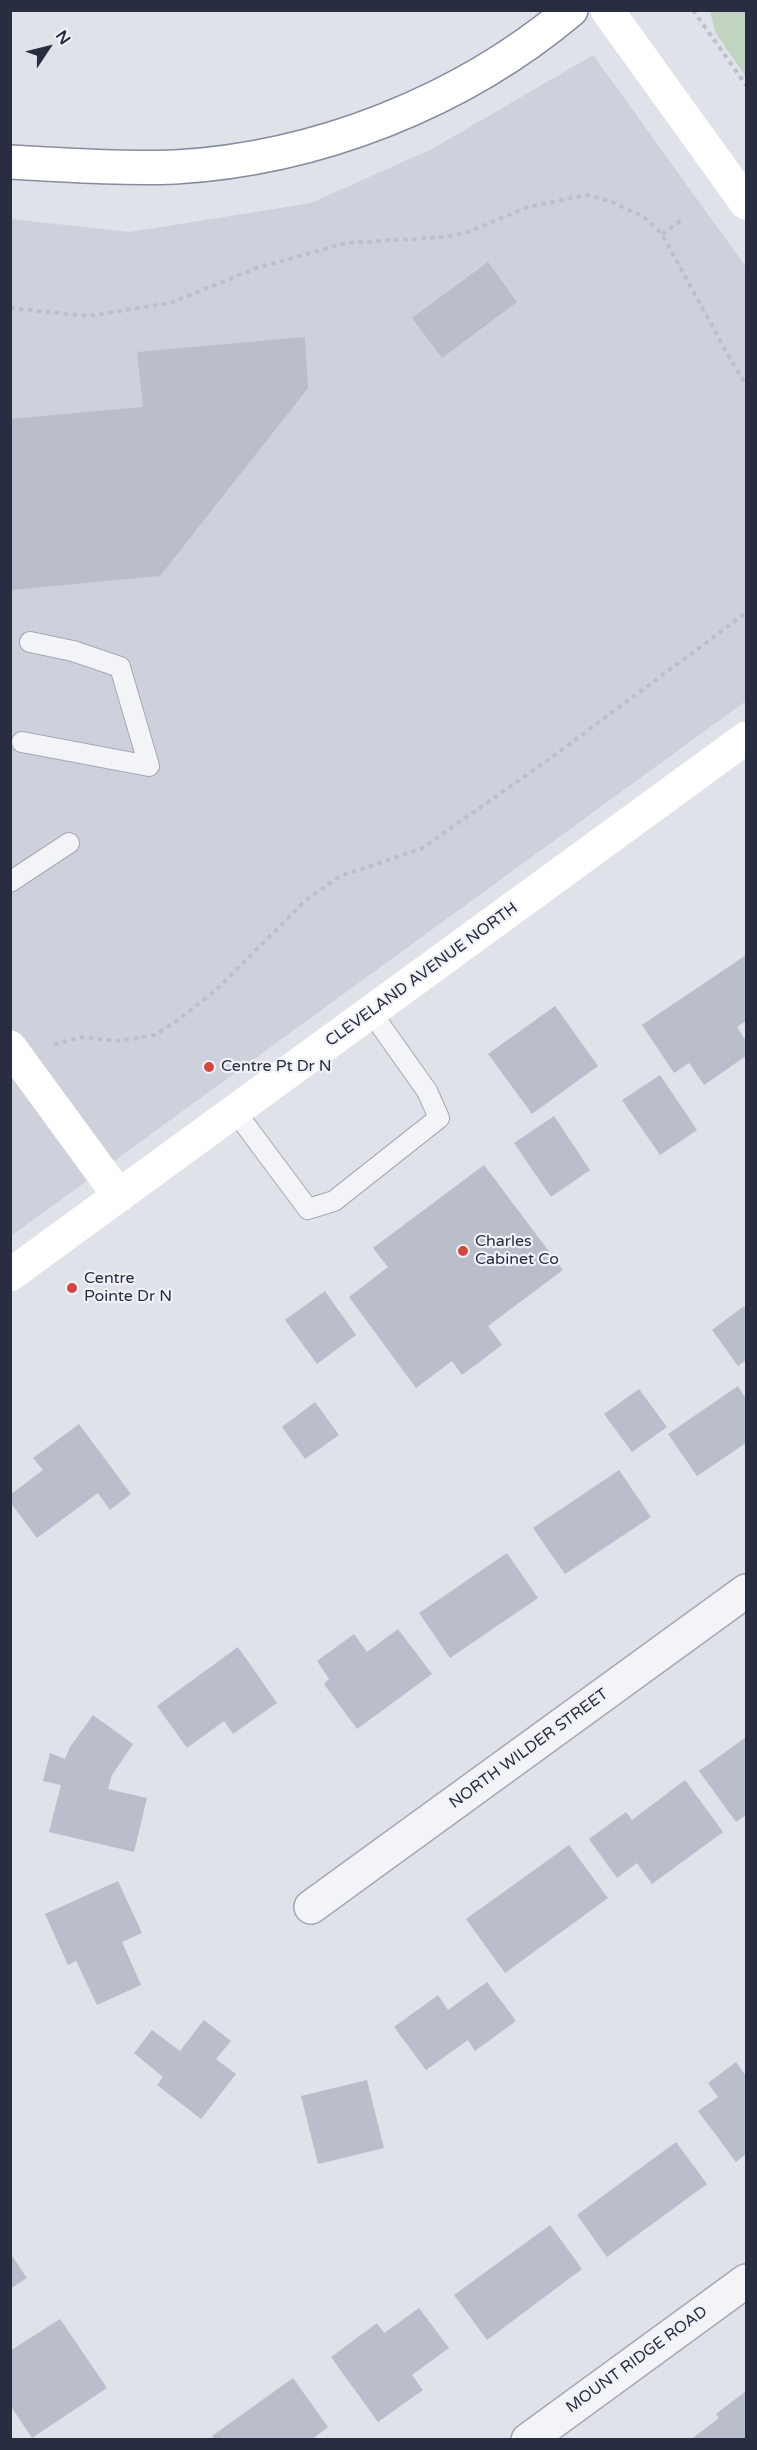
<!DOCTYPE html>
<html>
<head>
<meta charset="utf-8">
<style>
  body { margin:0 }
  #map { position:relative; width:757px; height:2450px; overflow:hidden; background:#e0e2ea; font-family:"Varela Round",sans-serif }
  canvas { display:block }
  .frame { position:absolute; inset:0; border:12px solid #282d42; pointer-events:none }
  .north { position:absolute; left:18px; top:18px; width:60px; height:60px; -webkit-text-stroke:4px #f0f2f7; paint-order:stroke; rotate:55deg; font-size:16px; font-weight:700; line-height:24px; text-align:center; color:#282d42 }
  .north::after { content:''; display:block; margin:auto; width:21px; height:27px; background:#282d42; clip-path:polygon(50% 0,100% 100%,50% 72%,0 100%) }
</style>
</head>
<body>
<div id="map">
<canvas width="757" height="2450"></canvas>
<div class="frame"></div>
<div class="north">N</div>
</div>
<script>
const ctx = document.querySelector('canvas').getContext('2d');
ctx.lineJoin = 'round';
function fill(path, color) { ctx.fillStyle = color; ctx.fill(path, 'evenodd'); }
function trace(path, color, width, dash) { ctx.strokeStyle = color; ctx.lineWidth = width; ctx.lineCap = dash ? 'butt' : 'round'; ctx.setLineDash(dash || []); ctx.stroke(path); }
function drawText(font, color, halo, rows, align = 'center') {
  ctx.font = font + ' "Varela Round",sans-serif'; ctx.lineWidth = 4.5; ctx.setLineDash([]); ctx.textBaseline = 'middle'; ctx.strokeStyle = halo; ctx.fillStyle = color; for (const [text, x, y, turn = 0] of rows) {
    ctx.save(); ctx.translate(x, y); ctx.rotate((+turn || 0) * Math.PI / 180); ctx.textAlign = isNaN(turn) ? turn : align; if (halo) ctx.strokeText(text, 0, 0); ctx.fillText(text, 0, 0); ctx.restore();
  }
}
fill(new Path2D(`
  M593,55L746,267V701L11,1236V219L130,232L311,203L432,149Z`), '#ced1dc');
fill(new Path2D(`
  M710,11H746V77L715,32Z`), '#c2d4c1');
fill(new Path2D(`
  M488,262L517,302L442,358L412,318Z
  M305,337L308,388L160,576L10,590V419L143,407L137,352Z
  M746,955V1021L737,1027L746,1041V1056L704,1085L689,1063L674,1073L642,1025Z
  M555,1006L598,1066L532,1114L488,1054Z
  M660,1075L697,1130L660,1155L622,1100Z
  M554,1116L590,1170L551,1197L514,1143Z
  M484,1165L563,1270L488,1326L502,1345L462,1375L452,1361L416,1388L349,1297L388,1267L373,1248Z
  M325,1291L356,1335L317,1364L285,1320Z
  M744,1306L746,1310V1360L738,1366L712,1330Z
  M738,1386L746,1399V1443L697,1476L668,1434Z
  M639,1389L667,1427L632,1452L604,1414Z
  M315,1402L339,1435L305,1459L282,1427Z
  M79,1424L131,1494L110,1510L98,1493L37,1538L10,1502V1495L43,1470L33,1458Z
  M619,1470L651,1517L565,1574L533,1528Z
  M507,1553L538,1598L450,1658L419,1613Z
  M398,1629L432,1674L357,1729L324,1684L329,1679L317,1661L354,1634L367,1652Z
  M238,1647L277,1703L233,1734L224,1721L187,1748L157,1706Z
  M93,1715L133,1744L112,1775L108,1789L147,1798L134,1852L49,1832L61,1785L43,1781L50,1753L65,1759L70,1747Z
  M746,1737V1815L736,1822L699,1771Z
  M685,1780L723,1832L652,1884L637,1863L617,1878L589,1839L626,1812L632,1820Z
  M569,1845L608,1898L505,1973L466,1919Z
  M118,1881L142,1933L122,1942L141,1985L97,2005L76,1961L68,1965L45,1914Z
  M487,1982L516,2021L475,2051L468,2040L426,2070L394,2027L438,1995L448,2010Z
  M204,2020L231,2041L216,2059L236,2074L201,2119L157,2085L163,2077L134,2053L152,2030L180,2051Z
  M736,2062L746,2076V2154L736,2162L698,2111L718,2097L708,2083Z
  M367,2080L384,2148L318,2164L301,2096Z
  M676,2142L707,2184L607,2257L577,2215Z
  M550,2225L582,2269L487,2340L454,2295Z
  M10,2253L27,2278L10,2289Z
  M419,2308L449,2348L412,2375L423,2390L378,2422L331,2357L377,2323L384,2333Z
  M60,2319L107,2388L32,2438L10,2405V2351Z
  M293,2378L328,2427L311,2440H214L212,2436Z
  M746,2391V2440H690L719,2418L716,2414Z`), '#babdca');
const lane = new Path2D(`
  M22,742L149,766L120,667L73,651L30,642
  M10,882L69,843
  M235,1111L308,1209L334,1201L439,1118L427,1091L371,1012`);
const street = new Path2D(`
  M311,1907L746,1591
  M528,2440L746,2281`);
const highway = new Path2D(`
  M10,162C65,165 120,169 175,167C317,159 462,102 571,10`);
trace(lane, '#a5a8b4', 22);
trace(street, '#a5a8b4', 36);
trace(highway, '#878ca1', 36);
trace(new Path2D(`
  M693,10L746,85
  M662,234L683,219
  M10,308L88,316L170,303L257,268L346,243L444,237L468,232L528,207L587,195L610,201L644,217L662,234L728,355L746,385
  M54,1045L81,1037L119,1041L155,1035L174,1023L216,990L305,901L340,876L421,849L548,760L746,613`), '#bec0c9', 4, [4.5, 4.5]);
trace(lane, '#f3f4f8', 20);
trace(street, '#f3f4f8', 33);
trace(new Path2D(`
  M607,10L746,203
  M10,1047L119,1196
  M10,1275L746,738`), '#fff', 33);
trace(highway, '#fff', 33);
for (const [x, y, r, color] of [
  [209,1067,6,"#d44640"],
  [463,1251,6,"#d44640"],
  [72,1288,6,"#d44640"]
]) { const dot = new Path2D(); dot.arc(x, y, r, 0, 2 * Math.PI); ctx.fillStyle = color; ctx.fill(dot); trace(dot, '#f0f2f7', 2); }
drawText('16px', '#282d42', '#f0f2f7', [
  ["CLEVELAND AVENUE NORTH",422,975,-36],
  ["NORTH WILDER STREET",529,1749,-36],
  ["MOUNT RIDGE ROAD",637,2360,-36]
]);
drawText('16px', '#282d42', '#f0f2f7', [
  ["Centre Pt Dr N",221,1067],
  ["Charles",475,1242],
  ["Cabinet Co",475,1260],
  ["Centre",84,1279],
  ["Pointe Dr N",84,1297]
], 'left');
</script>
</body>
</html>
